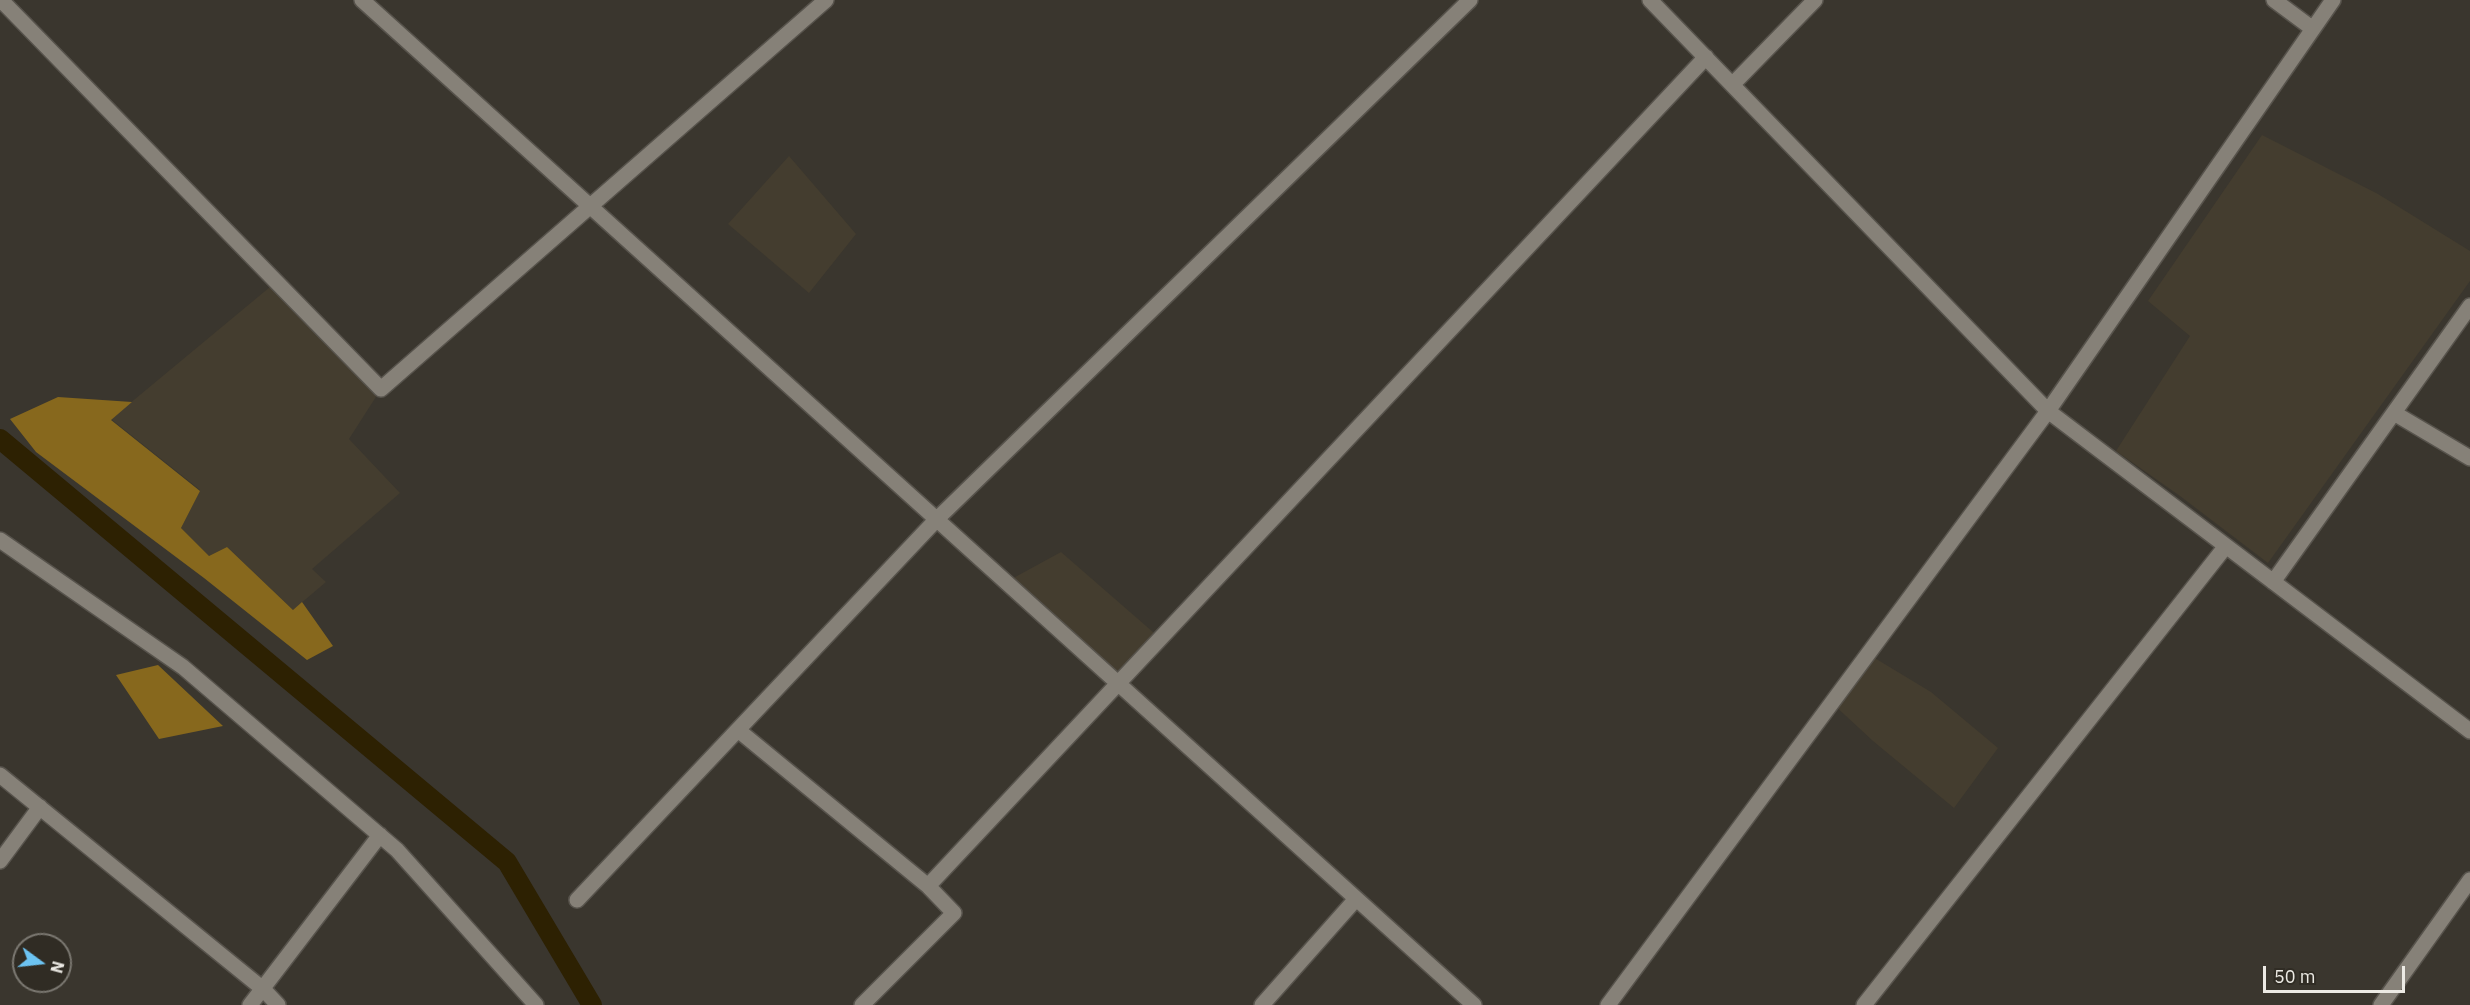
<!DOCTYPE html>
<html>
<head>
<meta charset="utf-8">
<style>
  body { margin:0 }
  #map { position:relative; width:2470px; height:1005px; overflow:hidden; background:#3a362e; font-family:"IBM Plex Sans",sans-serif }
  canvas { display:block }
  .north { position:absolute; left:12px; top:933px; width:60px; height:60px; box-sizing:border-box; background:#302c24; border:2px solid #7b7871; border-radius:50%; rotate:105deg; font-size:16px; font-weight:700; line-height:24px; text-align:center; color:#eceae4 }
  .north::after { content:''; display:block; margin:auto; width:21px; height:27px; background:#6cc3f2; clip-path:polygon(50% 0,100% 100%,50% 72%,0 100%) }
  .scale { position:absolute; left:2263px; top:966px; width:142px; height:27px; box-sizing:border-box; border:3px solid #eceae4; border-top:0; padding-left:8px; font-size:18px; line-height:21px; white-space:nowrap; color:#eceae4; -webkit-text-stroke:4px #302c24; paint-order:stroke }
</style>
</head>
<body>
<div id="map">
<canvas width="2470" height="1005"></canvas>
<div class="north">N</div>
<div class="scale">50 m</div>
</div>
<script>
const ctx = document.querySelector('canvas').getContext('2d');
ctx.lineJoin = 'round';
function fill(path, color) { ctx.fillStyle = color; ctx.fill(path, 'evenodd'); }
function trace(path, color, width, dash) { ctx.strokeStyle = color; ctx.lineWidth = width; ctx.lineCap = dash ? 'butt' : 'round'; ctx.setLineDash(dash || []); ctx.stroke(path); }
fill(new Path2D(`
  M2262,135L2378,194L2470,251V281L2268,563L2180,496L2116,451L2190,336L2148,301Z
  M789,156L856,234L809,293L728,224Z
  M276,282L381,389L349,439L400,493L312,569L326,582L293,610L227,547L209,556L181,528L200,490L111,419Z
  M1061,552L1161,639L1119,684L1006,582Z
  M1868,654L1931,692L1998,748L1954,808L1873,741L1832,703Z`), '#443d2f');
fill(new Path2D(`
  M58,397L132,402L111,420L200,491L181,528L209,556L227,547L293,610L302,602L333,646L307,660L204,578L36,452L10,419Z
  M158,665L223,726L159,739L116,675Z`), '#87681d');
trace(new Path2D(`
  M0,439L507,862L592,1005`), '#2d2102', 20);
const minor = new Path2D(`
  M1,0L381,389L826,0
  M362,0L1474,1005
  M1650,0L2048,411L2470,731
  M2274,0L2313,29
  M1733,84L1815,0
  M2394,413L2470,458
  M0,540L183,667L397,850L536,1005
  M2273,582L2470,306
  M738,730L928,886L954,913L862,1005
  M0,775L263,989L278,1005
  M0,861L40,807
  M928,886L1706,57
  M577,900L937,519L1470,0
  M250,1005L380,835
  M1262,1005L1356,899
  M1608,1005L2048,411L2333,0
  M1864,1005L2226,546
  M2381,1005L2470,880`);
trace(minor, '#57534c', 18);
trace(minor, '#868178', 15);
</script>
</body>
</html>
